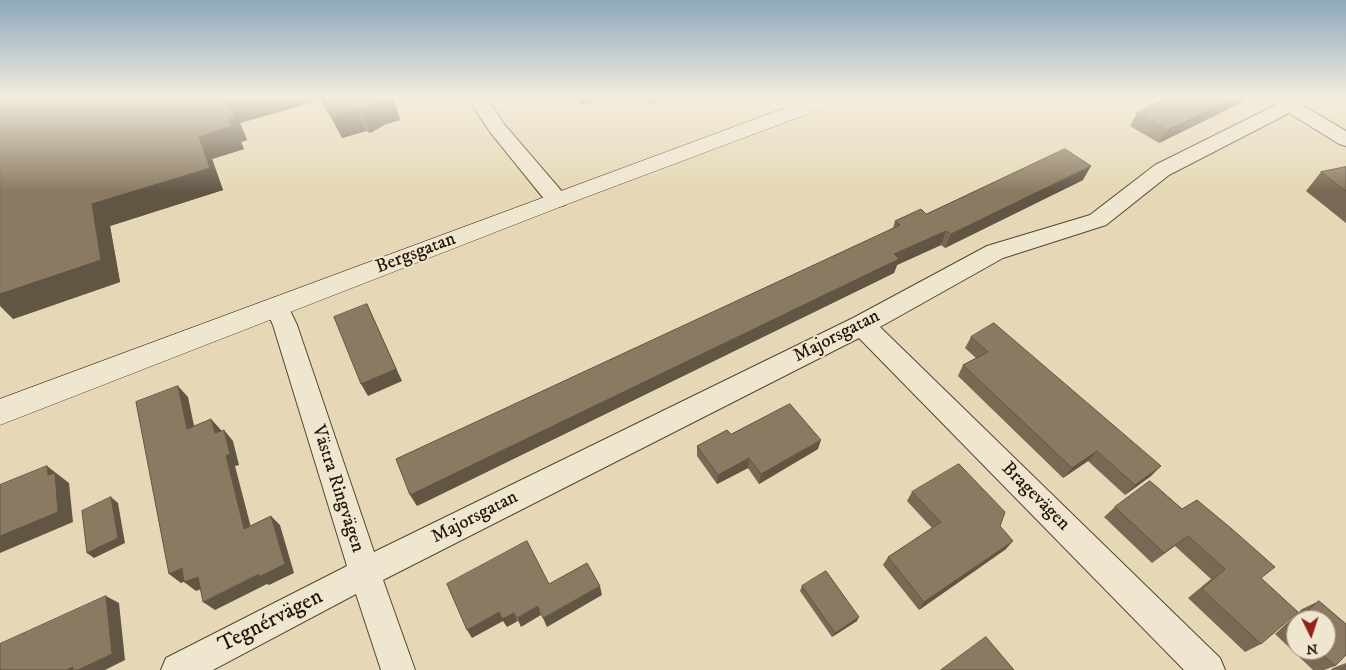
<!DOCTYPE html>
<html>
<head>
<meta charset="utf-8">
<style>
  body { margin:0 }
  #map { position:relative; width:1346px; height:670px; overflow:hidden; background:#e6d8b6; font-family:"IM FELL DW Pica",serif }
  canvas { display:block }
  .north { position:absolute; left:1286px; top:610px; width:50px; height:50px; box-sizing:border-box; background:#efe6d0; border:1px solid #9f927f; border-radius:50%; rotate:176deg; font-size:14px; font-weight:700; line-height:20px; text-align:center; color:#261405 }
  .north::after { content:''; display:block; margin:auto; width:18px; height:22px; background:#8f2418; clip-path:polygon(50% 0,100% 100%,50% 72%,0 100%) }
</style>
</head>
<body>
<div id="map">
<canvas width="1346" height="670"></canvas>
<div class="north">N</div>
</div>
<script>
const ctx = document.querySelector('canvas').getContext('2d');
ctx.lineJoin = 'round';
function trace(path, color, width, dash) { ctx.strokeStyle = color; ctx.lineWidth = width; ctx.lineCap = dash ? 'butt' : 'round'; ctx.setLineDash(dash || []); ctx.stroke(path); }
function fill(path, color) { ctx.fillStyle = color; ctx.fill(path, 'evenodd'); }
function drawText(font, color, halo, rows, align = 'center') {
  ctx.font = font + ' "IM FELL DW Pica",serif'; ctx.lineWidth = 4; ctx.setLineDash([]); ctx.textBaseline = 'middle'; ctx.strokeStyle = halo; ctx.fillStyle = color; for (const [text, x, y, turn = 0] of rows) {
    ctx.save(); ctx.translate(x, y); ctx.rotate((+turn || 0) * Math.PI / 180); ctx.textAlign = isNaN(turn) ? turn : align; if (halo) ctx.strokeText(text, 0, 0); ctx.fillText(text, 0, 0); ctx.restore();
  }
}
const minor = new Path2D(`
  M468,98H487L504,124L565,195L568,200L565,205L557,207L549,205L490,132Z
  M1271,98H1313L1304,106L1346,131V146L1339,144L1289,113L1169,175L1106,225L1003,258L880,327L1220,658L1225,670H1184L859,338L383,580L415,670H381L356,594L213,670H161L166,658L347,566L273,325L265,308L268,302L277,299L286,302L297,325L374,552L853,318L987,246L1090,215L1155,165L1276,105Z`);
const tertiary = new Path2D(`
  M812,98H842L839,102L565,205L0,425V399Z`);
trace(minor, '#564531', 2);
trace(tertiary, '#564531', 1);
fill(minor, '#efe6d0');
fill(tertiary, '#efe6d0');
fill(new Path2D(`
  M0,98H393L400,120L386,124L370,133L366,131L342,138L321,100L240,123L247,140L241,142L244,149L212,159L223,190L110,226L120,282L13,319Z
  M574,98H601L580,105Z
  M645,98H670L651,105Z
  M1161,98H1246L1243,102L1159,143L1130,126L1137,113L1164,100Z
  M1346,167V223L1306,191L1321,172Z
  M1083,180L945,248L941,245L897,265L894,273L417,506L893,228L895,221Z
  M971,337L1151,476L1125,495L1088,461L1063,478L958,376L963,365L976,358L965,348Z
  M731,434L818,449L759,484L748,468L717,484L697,456V446Z
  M1150,481L1261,578V644L1245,652L1188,598L1211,579L1175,546L1152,563L1104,517L1115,507Z
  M912,492L1000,526L1006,549L919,610L883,565L888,557L932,528L907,501Z
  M802,586L857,621L832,637L800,591Z
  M1319,601L1346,624V655L1335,666L1324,670H1313L1275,634L1302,609ZM1296,620H1326V650H1296Z
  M1346,663V670H1331L1333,668Z`), '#776953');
fill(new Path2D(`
  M238,98H321V100L240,123L247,140L241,142L244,149L212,159L223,190L110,226L120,282L13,319L0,306V294L92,204L199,137L229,119L228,101Z
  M390,98H393L400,120L386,124L370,133L362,111L378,102Z
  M580,98H601L580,105Z
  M651,98H670L651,105Z
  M1233,98H1246L1243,102L1159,143L1167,130Z
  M357,108L366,131L342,138L332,116Z
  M1091,166L1083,180L945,248L951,234Z
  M946,231L941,245L897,265L894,273L417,506L410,495L894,254Z
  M367,304L402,381L368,396L361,384Z
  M178,386L188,397L197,440L187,429Z
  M211,419L221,430L224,444L215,433Z
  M224,430L233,441L239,465L235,466L254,539L244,529L226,456Z
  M821,440L818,449L759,484L761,474Z
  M1097,451L1088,461L1063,478L1072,468Z
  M749,458L748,468L717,484L718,475Z
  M47,466L69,483L73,522L0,553V536L48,475Z
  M1161,466L1151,476L1125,495L1135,485Z
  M111,497L118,503L125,543L94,558L87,553Z
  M271,516L280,525L294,573L269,585L267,584L215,610L203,602L259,574Z
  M1013,541L1006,549L919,610L924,602Z
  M182,568L194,577L181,583L169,574Z
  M198,577L210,586L196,591L184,582Z
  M600,586L602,595L547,627L543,618Z
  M106,596L119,603L125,660L105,670H66Z
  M538,606L541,615L521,627L517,618Z
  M499,612L514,613L518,621L507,627L503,621L472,638L467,630Z
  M859,617L857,621L832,637L835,633Z`), '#615544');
const building = new Path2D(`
  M0,98H238L228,101L235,118L229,119L232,126L199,137L210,168L92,204L101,260L0,294Z
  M323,98H390L378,102L362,111L357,108L332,116Z
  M1167,98H1233L1167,130L1137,113Z
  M1065,149L1091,166L951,234L946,231L894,254L899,259L410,495L396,459L900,225L895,221L921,209L926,214Z
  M1346,167V191L1321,172Z
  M367,304L396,369L361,384L334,317Z
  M994,323L1161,466L1135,485L1097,451L1072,468L963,365L988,352L971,337Z
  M178,386L187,429L211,419L215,433L224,430L230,454L226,456L244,529L271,516L285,564L259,577V574L203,602L198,577L184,582L182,568L169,574L136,402Z
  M790,404L821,440L761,474L749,458L718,475L697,446L727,430L731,434Z
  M959,464L1005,512L1000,526L1013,541L924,602L888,557L941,522L912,492Z
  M47,466L48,475L55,473L58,512L0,536V485Z
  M1150,481L1182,509L1197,500L1232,529L1275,567L1261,578L1298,612L1261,644L1202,589L1225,569L1188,536L1164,553L1115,507Z
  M111,497L118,538L87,553L82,511Z
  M527,541L549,584L587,563L600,586L543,618L538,606L517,618L514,613L502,619L499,612L467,630L447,584Z
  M826,571L859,617L835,633L802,586Z
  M106,596L112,654L78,670H72L73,667L66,670H0V644Z
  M1319,601L1346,624V655L1335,666L1318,650H1326V620H1297Z
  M1296,621V630L1291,625Z
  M986,637L1014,670H941Z
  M1346,666V670H1342Z`);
fill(building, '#8a7a61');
trace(building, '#615544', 1);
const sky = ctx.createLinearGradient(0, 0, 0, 192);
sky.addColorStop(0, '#8da8bc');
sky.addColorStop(0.51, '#f4edde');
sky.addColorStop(1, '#f4edde00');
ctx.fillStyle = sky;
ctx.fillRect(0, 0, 1346, 192);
drawText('19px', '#261405', '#efe6d0', [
  ["Bergsgatan",416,254,-21],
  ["Majorsgatan",837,337,-27],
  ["Västra Ringvägen",337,489,72],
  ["Bragevägen",1035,497,45],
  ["Majorsgatan",475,518,-27]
]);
drawText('22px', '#261405', '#efe6d0', [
  ["Tegnérvägen",271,622,-27]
]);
</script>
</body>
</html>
